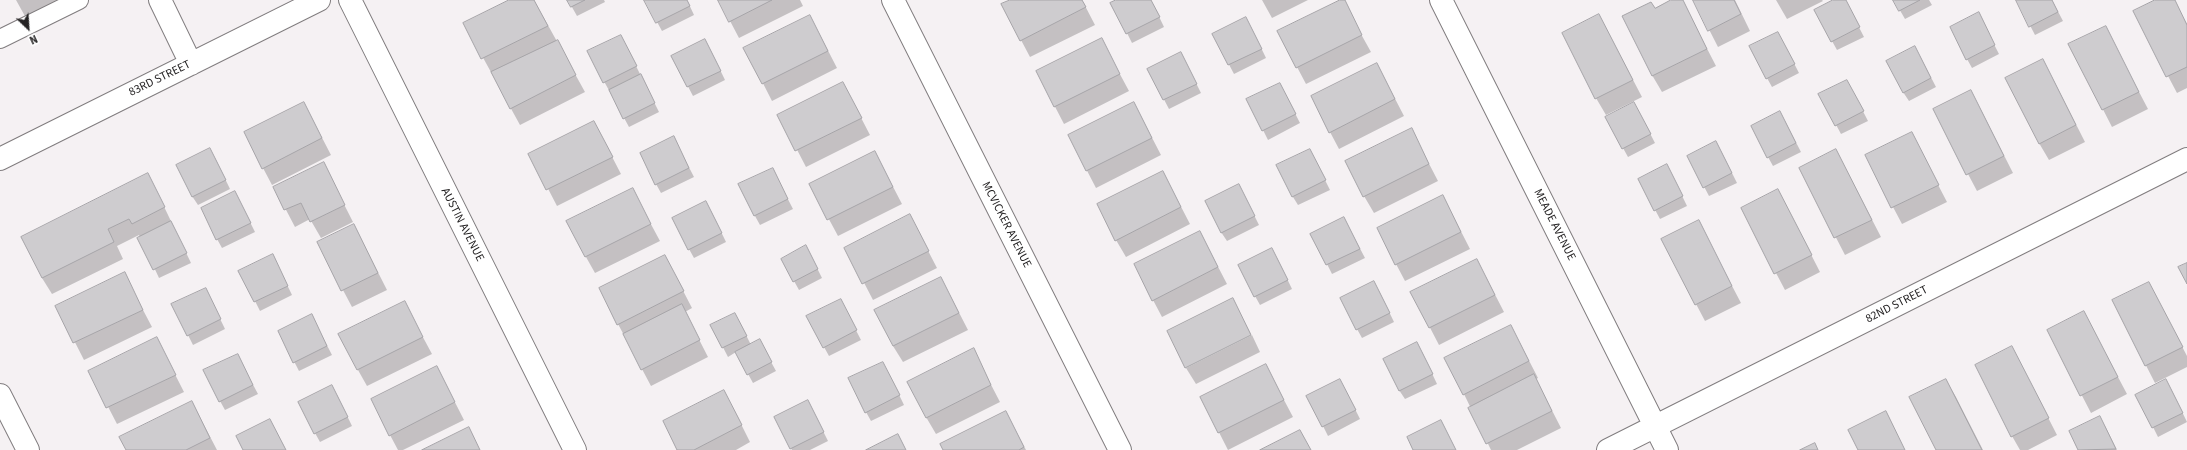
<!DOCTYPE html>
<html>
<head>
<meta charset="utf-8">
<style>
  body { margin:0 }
  #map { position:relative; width:2187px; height:450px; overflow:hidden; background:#f5f1f3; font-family:"Source Sans 3",sans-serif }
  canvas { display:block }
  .north { position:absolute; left:8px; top:8px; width:40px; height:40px; -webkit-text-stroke:3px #fff; paint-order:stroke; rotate:155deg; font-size:11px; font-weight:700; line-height:16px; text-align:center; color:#242223 }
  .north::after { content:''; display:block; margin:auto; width:14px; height:18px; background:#242223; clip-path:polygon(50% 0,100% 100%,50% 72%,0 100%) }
</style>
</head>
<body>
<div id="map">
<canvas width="2187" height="450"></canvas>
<div class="north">N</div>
</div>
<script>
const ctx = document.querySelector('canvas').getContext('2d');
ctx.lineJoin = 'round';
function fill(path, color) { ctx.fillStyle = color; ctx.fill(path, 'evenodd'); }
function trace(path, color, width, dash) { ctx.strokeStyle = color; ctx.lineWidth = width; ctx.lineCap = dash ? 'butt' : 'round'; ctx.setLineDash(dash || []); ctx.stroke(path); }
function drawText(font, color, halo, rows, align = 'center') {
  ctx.font = font + ' "Source Sans 3",sans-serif'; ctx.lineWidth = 3; ctx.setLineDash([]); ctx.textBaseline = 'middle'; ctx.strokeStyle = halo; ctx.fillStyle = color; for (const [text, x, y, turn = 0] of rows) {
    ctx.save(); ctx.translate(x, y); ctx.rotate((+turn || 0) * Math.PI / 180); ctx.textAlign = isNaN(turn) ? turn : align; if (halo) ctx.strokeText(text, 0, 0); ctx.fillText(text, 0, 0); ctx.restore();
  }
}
fill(new Path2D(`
  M16,0H63L26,18Z
  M511,0H534L585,92L520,125L464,23Z
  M568,0H604L605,2L577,16Z
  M645,0H687L694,15L662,31Z
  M719,0H800L803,6L739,38Z
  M1012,0H1082L1095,25L1030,57L1021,40Z
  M1118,0H1151L1164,27L1132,43L1112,3Z
  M1262,0H1308L1272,18Z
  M1342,0L1371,52L1306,84L1297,67Z
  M1673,0H1682L1716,66L1662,92L1652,75L1655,9Z
  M1694,0H1735L1750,31L1718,47Z
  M1776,0H1822L1823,1L1787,19Z
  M1835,0H1845L1864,37L1837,50L1832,41Z
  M1894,0H1929L1932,5L1905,19Z
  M2017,0H2052L2063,21L2035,35Z
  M2157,0H2174L2187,24V88L2177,93L2134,12Z
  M1599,15L1642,97L1606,115L1596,98Z
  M1983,23L1999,54L1972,68L1967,59Z
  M1251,27L1266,58L1234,74L1213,34Z
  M2105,27L2148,109L2112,127L2070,45Z
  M819,33L837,68L772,101L745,48Z
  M621,36L659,112L629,127L588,52Z
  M1101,39L1129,91L1064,124L1037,72Z
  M1783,42L1799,73L1772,87L1767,78Z
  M710,49L725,80L693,96L672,56Z
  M1181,53L1201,93L1169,109L1148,69Z
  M1920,56L1936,87L1909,101L1903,92Z
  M1377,64L1404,116L1339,149L1330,132Z
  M2052,77L2085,142L2049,160L2039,143Z
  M843,83L870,135L806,167L779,115Z
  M1280,84L1300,123L1268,140L1248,100Z
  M1852,90L1868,121L1841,134L1820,95Z
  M304,103L331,155L272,185L263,168Z
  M1134,103L1161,155L1096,188L1069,136Z
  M1980,108L2013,173L1977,191L1934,110Z
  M1639,112L1655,143L1628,157L1623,148Z
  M1785,121L1801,152L1773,166L1768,157Z
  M594,122L621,174L557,206L530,154Z
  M1411,129L1438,181L1374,213L1364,196Z
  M1911,133L1947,202L1902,224L1866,156Z
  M678,146L694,177L661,193L656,184Z
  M1310,150L1330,190L1298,205L1293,197Z
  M1836,150L1881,237L1845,255L1800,168Z
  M1721,151L1737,183L1709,196L1688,156Z
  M875,152L902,204L838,236L810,184Z
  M215,158L230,189L198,205L192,196Z
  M323,163L353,222L321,238L310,219L295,227L274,187Z
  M1163,172L1190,224L1126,257L1116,240Z
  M1672,175L1687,206L1660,219L1639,180Z
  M777,178L793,209L760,225L755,216Z
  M632,189L660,241L595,273L586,257Z
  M1778,190L1820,272L1785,290L1742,209Z
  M157,192L191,263L159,278L139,235L117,246L123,259L52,294L42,278Z
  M1244,195L1259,225L1227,241L1221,232Z
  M1443,196L1470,249L1405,281L1396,264Z
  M240,202L255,232L222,248L217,239Z
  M711,211L726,242L694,258L689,249Z
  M910,216L937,268L873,300L846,248Z
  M1344,218L1365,258L1332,274L1312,234Z
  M1698,221L1741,303L1705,321L1696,304Z
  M354,225L387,290L352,307L318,243Z
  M1200,232L1227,284L1162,317L1153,300Z
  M665,256L692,308L685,312L708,357L651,386L618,324Z
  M811,256L822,278L799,290L794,281Z
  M1277,258L1292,289L1260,305L1255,296Z
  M277,264L292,295L260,311L240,271Z
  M124,274L152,327L84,360L57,307Z
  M1486,277L1504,312L1439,345L1412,293Z
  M2149,283L2187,356V367L2155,383L2113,301Z
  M1379,291L1394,322L1362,338L1357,329Z
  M950,295L968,330L903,362L893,346Z
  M210,298L225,329L193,345L173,305Z
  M1233,300L1251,334L1185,366Z
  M404,302L432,354L367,386L358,370Z
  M845,309L861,340L829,356L824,347Z
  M2084,313L2127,394L2091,413L2048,330Z
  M740,323L751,345L764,349L776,371L753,383L736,352L728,357L712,326Z
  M316,324L332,355L299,371L279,332Z
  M1252,335L1260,352L1196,384L1186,368Z
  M157,339L184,392L117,424L90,372Z
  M1520,343L1538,378L1536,379L1561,428L1517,450H1491L1464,394Z
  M2012,347L2057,435L2028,450H2020L2012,436Z
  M973,350L1000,402L936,434L926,417Z
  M1422,352L1437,384L1405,399L1399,390Z
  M242,364L258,394L225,410L220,401Z
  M1266,366L1293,417L1228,450L1201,397Z
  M437,367L464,420L403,450H398L390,435Z
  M888,372L904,405L871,421L866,412Z
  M1946,380L1956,397L1983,450H1937Z
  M1345,389L1360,419L1328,436L1308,396Z
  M2171,389L2187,422L2158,437L2137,395Z
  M337,395L352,426L320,442L315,433Z
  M192,402L217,450H127Z
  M733,408L750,442L736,450H679Z
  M813,411L828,441L810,450H792L775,418Z
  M1006,412L1026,450H944Z
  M2105,426L2117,450H2079L2070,432Z`), '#0003');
const building = new Path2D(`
  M509,0H534L548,26L481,59L463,23Z
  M567,0H585L571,7Z
  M644,0H687L690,6L656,23Z
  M718,0H772L729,22Z
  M1010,0H1082L1086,7L1020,41L1001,4Z
  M1116,0H1151L1160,17L1126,34L1110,3Z
  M1340,0H1345L1362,35L1296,68L1277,31Z
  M1671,0H1683L1707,49L1652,76L1622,16L1651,2L1655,8Z
  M1693,0H1734L1741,14L1708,31Z
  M1833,0H1846L1860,27L1831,42L1814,10Z
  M1893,0H1920L1899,11Z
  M2016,0H2052L2058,12L2029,27Z
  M2155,0H2175L2187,25V67L2166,77L2133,11Z
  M1979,12L1995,45L1966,60L1950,27Z
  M1599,14L1633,80L1595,99L1562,33Z
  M810,15L828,51L762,84L743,48Z
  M1246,17L1262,49L1228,65L1212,34Z
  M2106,26L2139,92L2102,110L2068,44Z
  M1778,32L1795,64L1766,79L1749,46Z
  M621,35L637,66L603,83L587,51Z
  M1102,38L1120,74L1054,107L1036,71Z
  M705,39L721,71L687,87L671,56Z
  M558,40L576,75L510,109L491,72Z
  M1915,46L1931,78L1903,93L1886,61Z
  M1181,52L1197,84L1163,100L1147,69Z
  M2043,59L2076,125L2039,144L2005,78Z
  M1377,63L1395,99L1329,133L1311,96Z
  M641,74L655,103L623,119L609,90Z
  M1847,80L1864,111L1835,126L1818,94Z
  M843,82L862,118L795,151L777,115Z
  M1280,83L1296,114L1262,131L1246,99Z
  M1971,90L2004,156L1966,175L1933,109Z
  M304,102L322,138L262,169L244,132Z
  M1134,102L1152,138L1086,171L1068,135Z
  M1634,102L1651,134L1622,149L1605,117Z
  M1780,111L1796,143L1767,158L1751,126Z
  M594,121L613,157L546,190L528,154Z
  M1412,128L1429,164L1363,197L1345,161Z
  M1912,132L1939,185L1891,208L1865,155Z
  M674,136L689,168L655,185L640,153Z
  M1716,141L1732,173L1703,188L1687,156Z
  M210,148L226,180L192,197L176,165Z
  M1310,149L1326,180L1292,197L1276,165Z
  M1836,149L1872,220L1834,238L1799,168Z
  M875,151L893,187L827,220L809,184Z
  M324,162L345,205L310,222L301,203L284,210L273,187Z
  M1667,164L1683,196L1654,211L1638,179Z
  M773,168L788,199L754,216L738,184Z
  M1163,171L1181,207L1115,241L1097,204Z
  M148,173L165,207L132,224L129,219L108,229L114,242L42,278L21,237Z
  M1239,184L1255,216L1221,233L1205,201Z
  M633,188L651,224L585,257L566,221Z
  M1778,189L1812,255L1774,274L1741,208Z
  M235,191L251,223L216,240L201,208Z
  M1443,195L1461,232L1395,265L1377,228Z
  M706,201L722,233L688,250L672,218Z
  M910,214L929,251L862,284L844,248Z
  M1344,217L1360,249L1326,265L1310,234Z
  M1699,220L1732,286L1695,305L1661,239Z
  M171,221L187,253L153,270L137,238Z
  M354,224L378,273L341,291L317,242Z
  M1200,231L1218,267L1152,301L1134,264Z
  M806,245L818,269L793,282L781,259Z
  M1272,248L1288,280L1254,297L1238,265Z
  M273,254L288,286L254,302L238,271Z
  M665,255L684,291L617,325L599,288Z
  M1477,259L1495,295L1429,328L1410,292Z
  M2187,263V284L2178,267Z
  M125,272L143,310L73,343L55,306Z
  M941,277L959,313L893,346L874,310Z
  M1374,281L1390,313L1356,330L1340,298Z
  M2149,282L2183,347L2145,366L2112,300Z
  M206,288L221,319L187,336L171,304Z
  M1233,298L1251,335L1185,368L1167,331Z
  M841,299L857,330L823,348L806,316Z
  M405,301L423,337L357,370L338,334Z
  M682,304L700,340L641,370L623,334Z
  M2084,311L2118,377L2080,396L2047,330Z
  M735,313L747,336L722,348L710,325Z
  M312,314L327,346L293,363L278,331Z
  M1511,325L1529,361L1463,395L1444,358Z
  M157,337L176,375L106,408L88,371Z
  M760,339L772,362L747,375L735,352Z
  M1417,342L1433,374L1399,391L1383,359Z
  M2012,346L2049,418L2011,437L1975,365Z
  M974,348L991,385L926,418L907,382Z
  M238,354L253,385L219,402L203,370Z
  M883,362L900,395L865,413L848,378Z
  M1266,364L1284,400L1218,433L1200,397Z
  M437,366L455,402L389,436L371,399Z
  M1534,374L1552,411L1486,444L1468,408Z
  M1340,379L1356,410L1322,427L1306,396Z
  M1946,379L1982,450H1936L1909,397Z
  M2166,379L2183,413L2152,428L2135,395Z
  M332,385L348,417L314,434L298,402Z
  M724,390L742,425L694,450H677L663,421Z
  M808,400L824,432L790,449L774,417Z
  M192,401L210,438L186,450H126L119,437Z
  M1006,411L1024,447L1019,450H943L940,444Z
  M1886,411L1905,450H1858L1848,430Z
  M2100,416L2116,449L2078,450L2069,431Z
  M270,419L286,450H243L236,436Z
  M1441,420L1456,450H1413L1407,437Z
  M469,427L480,450H422Z
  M1300,430L1311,450H1260Z
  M898,434L906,450H866Z
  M1815,443L1818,450H1800Z`);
fill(building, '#cecccf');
trace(building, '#a6a4a8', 1);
const lane = new Path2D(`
  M0,39L79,0`);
const street = new Path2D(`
  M160,0L191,64
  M350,0L575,450
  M893,0L1120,450
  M1441,0L1667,450
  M0,159L319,0
  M0,395L28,450
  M1608,450L2187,159`);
trace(lane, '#817d7f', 20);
trace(street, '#817d7f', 24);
trace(lane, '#fff', 18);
trace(street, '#fff', 22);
drawText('12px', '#242223', '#fff', [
  ["83RD STREET",160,79,-26],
  ["AUSTIN AVENUE",462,225,63],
  ["MCVICKER AVENUE",1006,225,63],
  ["MEADE AVENUE",1554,225,63],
  ["82ND STREET",1897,305,-27]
]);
</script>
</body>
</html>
